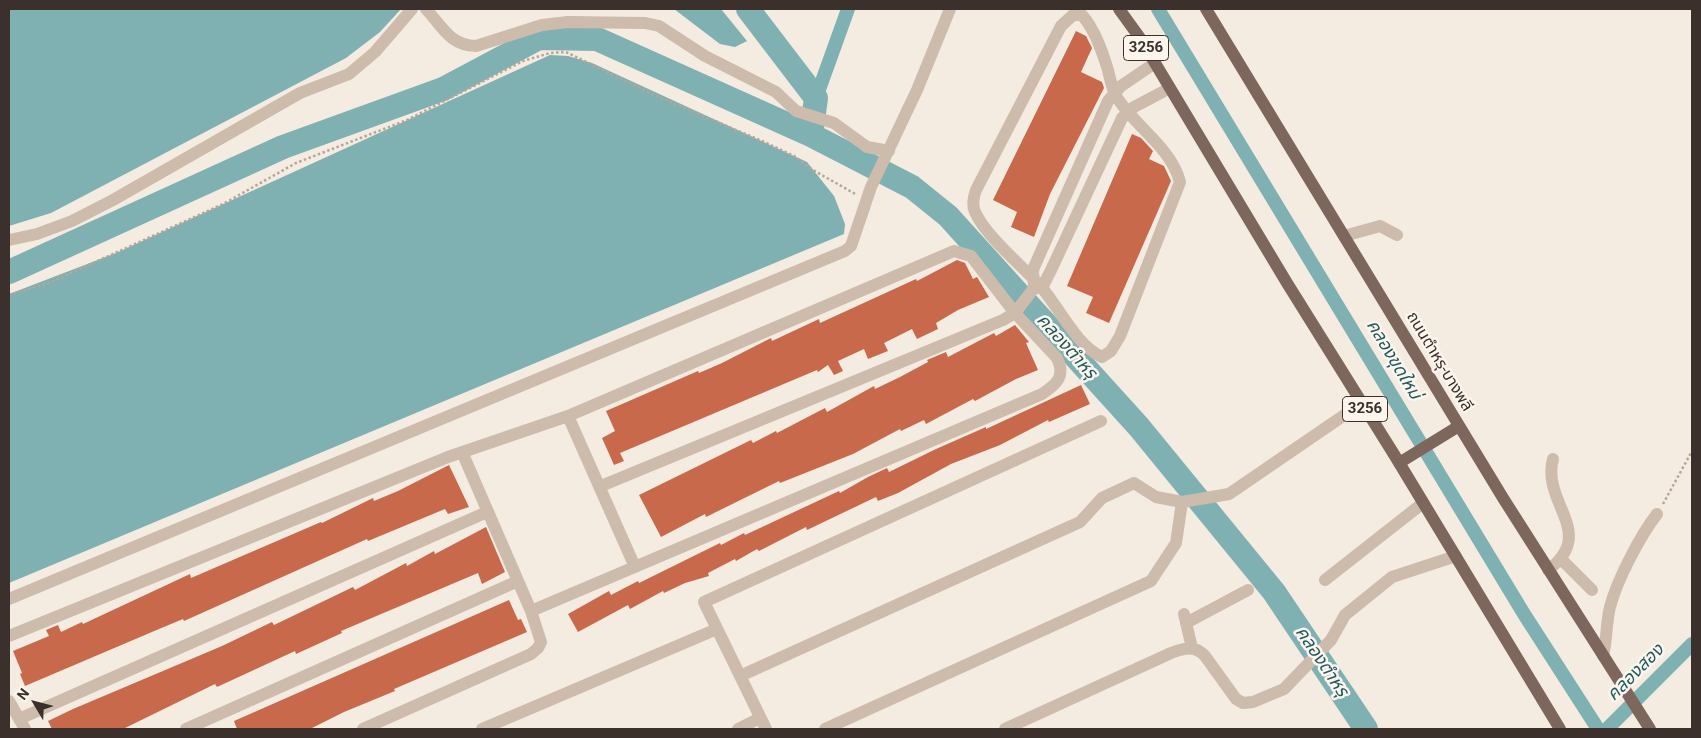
<!DOCTYPE html>
<html>
<head>
<meta charset="utf-8">
<style>
  body { margin:0 }
  #map { position:relative; width:1701px; height:738px; overflow:hidden; background:#f4ebe1; font-family:Roboto,sans-serif }
  canvas { display:block }
  .frame { position:absolute; inset:0; border:10px solid #3b302b; pointer-events:none }
  .north { position:absolute; left:10px; top:678px; width:50px; height:50px; -webkit-text-stroke:4px #fbf5ee; paint-order:stroke; rotate:307deg; font-size:14px; font-weight:700; line-height:20px; text-align:center; color:#3b302b }
  .north::after { content:''; display:block; margin:auto; width:18px; height:22px; background:#3b302b; clip-path:polygon(50% 0,100% 100%,50% 72%,0 100%) }
</style>
</head>
<body>
<div id="map">
<canvas width="1701" height="738"></canvas>
<div class="frame"></div>
<div class="north">N</div>
</div>
<script>
const ctx = document.querySelector('canvas').getContext('2d');
ctx.lineJoin = 'round';
function fill(path, color) { ctx.fillStyle = color; ctx.fill(path, 'evenodd'); }
function trace(path, color, width, dash) { ctx.strokeStyle = color; ctx.lineWidth = width; ctx.lineCap = dash ? 'butt' : 'round'; ctx.setLineDash(dash || []); ctx.stroke(path); }
function drawText(font, color, halo, rows, align = 'center') {
  ctx.font = font + ' Roboto,"Noto Sans Thai",sans-serif'; ctx.lineWidth = 5; ctx.setLineDash([]); ctx.textBaseline = 'middle'; ctx.strokeStyle = halo; ctx.fillStyle = color; for (const [text, x, y, turn = 0] of rows) {
    ctx.save(); ctx.translate(x, y); ctx.rotate((+turn || 0) * Math.PI / 180); ctx.textAlign = isNaN(turn) ? turn : align; if (halo) ctx.strokeText(text, 0, 0); ctx.fillText(text, 0, 0); ctx.restore();
  }
}
fill(new Path2D(`
  M9,9H401L380,32L346,58L51,213L9,226Z
  M674,9H721L747,41L735,47L720,44Z
  M550,55L568,56L592,63L807,162L834,196L845,224L844,234L9,583V294L116,253Z`), '#7fb0b2');
trace(new Path2D(`
  M1158,9L1524,614L1598,729
  M816,98L848,9
  M1607,729L1692,644`), '#7fb0b2', 14);
trace(new Path2D(`
  M748,9L816,98L811,135
  M9,272L283,147L443,89L539,38L597,39L811,135L912,187L948,216L1139,427L1274,592L1366,729`), '#7fb0b2', 24);
fill(new Path2D(`
  M1076,31L1086,36L1092,48L1081,72L1102,82L1104,88L1050,194L1034,237L1011,227L1017,212L993,200Z
  M1132,134L1141,138L1153,151L1149,159L1164,166L1171,181L1109,323L1086,313L1093,297L1067,286Z
  M957,260L965,263L973,279L977,277L989,297L958,310L936,323L938,329L917,339L912,329L884,343L888,351L868,359L864,349L838,361L843,371L834,375L828,365L818,372L817,370L620,453L624,461L614,465L602,438L615,431L606,411L698,371L699,373L722,363L771,338L772,341L819,319L820,323L916,279L917,281Z
  M1015,325L1029,342L1026,343L1038,370L1016,379L975,401L973,399L926,424L924,420L901,431L900,429L853,454L780,483L779,481L706,517L705,514L661,537L639,495L751,440L753,443L776,431L777,433L825,408L827,412L874,386L875,389L900,377L928,362L927,360L946,352L948,357L994,333L996,336Z
  M1081,385L1090,404L1049,422L1048,420L1000,445L951,464L898,493L878,501L876,497L807,530L806,527L759,551L757,549L736,561L735,559L708,573L709,576L685,583L664,593L663,591L630,609L628,605L578,632L568,614L609,591L611,595L638,581L639,583L720,543L721,545L744,533L745,535L839,491L840,493L868,477L887,468L889,472L936,449L986,427V429Z
  M449,465L469,507L448,514L445,509L368,541L367,539L184,621L183,619L159,629L25,686L20,674L22,673L13,651L49,636L46,630L58,625L61,632L82,622L83,624L190,574L191,578L321,522L322,523L373,498L374,501L398,491Z
  M486,527L505,572L482,584L478,573L341,631L342,633L296,654L295,651L217,687L215,684L123,729H52L48,721L73,709L222,646L272,622L274,625L353,587L355,590L406,563L407,566L434,551L435,554Z
  M509,600L518,620L521,619L527,632L394,689L395,691L344,712L310,729H237L234,721Z`), '#c8694b');
trace(new Path2D(`
  M9,295L49,283L223,204L296,163L407,120L523,61L550,53L566,52L652,94L762,141L794,156L813,170L857,195
  M1663,504L1692,451`), '#b9a596', 2.5, [2.5, 2.5]);
trace(new Path2D(`
  M426,9C442,26 449,45 476,46L542,25L568,22L645,23L659,26L705,56L776,92L796,111L834,123L867,147L889,151
  M1073,15H1082C1095,30 1102,51 1108,70C1110,79 1112,89 1116,96C1134,126 1171,147 1180,182L1120,336L1111,351L1102,357C1076,345 1060,309 1042,288C1023,266 987,238 975,212C972,205 973,198 976,190L1061,26Z
  M1344,236L1380,226L1397,235
  M9,240L37,234L72,221L113,200L300,93L349,74L375,52L412,9
  M1034,288H1042L1052,268L1122,118L1134,107L1170,88
  M568,416L635,567
  M601,486L1003,320L1015,313L1034,288L1033,270L1035,265L1108,101L1121,86L1155,63
  M1562,560L1592,590
  M1548,570C1598,533 1541,503 1553,459
  M1325,580L1423,503
  M9,599L845,251L851,246L871,187L917,90L950,9
  M1184,614L1192,648
  M1186,623L1248,590
  M9,636L448,457L568,416L954,251L971,256L1015,313L1057,358C1066,376 1057,384 1042,394L531,611
  M1603,656C1607,640 1606,623 1610,607C1617,580 1640,536 1657,514
  M740,676L1080,522L1102,498L1134,483L1156,497L1182,502L1229,494L1362,403
  M9,701L25,729
  M19,719L487,512
  M186,729L518,581
  M363,729L531,654L538,648L541,642L531,611L462,452
  M482,729L717,629
  M738,729L760,718
  M766,729L704,602L1101,421
  M825,729L1151,581L1176,543L1182,502
  M1005,729L1171,653C1184,648 1195,645 1205,656L1236,699L1243,703L1253,702L1284,689L1331,640L1345,615L1392,577L1456,556`), '#cdbbac', 12);
trace(new Path2D(`
  M1119,9L1140,38L1287,283L1395,456L1560,729
  M1206,9L1503,498L1650,729
  M1399,463L1459,426`), '#7d675c', 12);
for (const [x, y, w] of [
  [1146,48,45],
  [1365,409,45]
]) { const box = new Path2D(); box.roundRect(x - w / 2, y - 12.5, w, 25, 4); ctx.fillStyle = '#fbf5ee'; ctx.fill(box); trace(box, '#3b302b', 1); }
drawText('bold 15px', '#3b302b', null, [
  ["3256",1146,48],
  ["3256",1365,409]
]);
drawText('16px', '#3b302b', '#fbf5ee', [
  ["ถนนตำหรุ-บางพลี",1439,362,59]
]);
drawText('italic 18px', '#1f5a5e', '#fbf5ee', [
  ["คลองตำหรุ",1066,347,48],
  ["คลองขุดใหม่",1393,360,59],
  ["คลองตำหรุ",1321,662,56],
  ["คลองสอง",1636,673,-45]
]);
</script>
</body>
</html>
